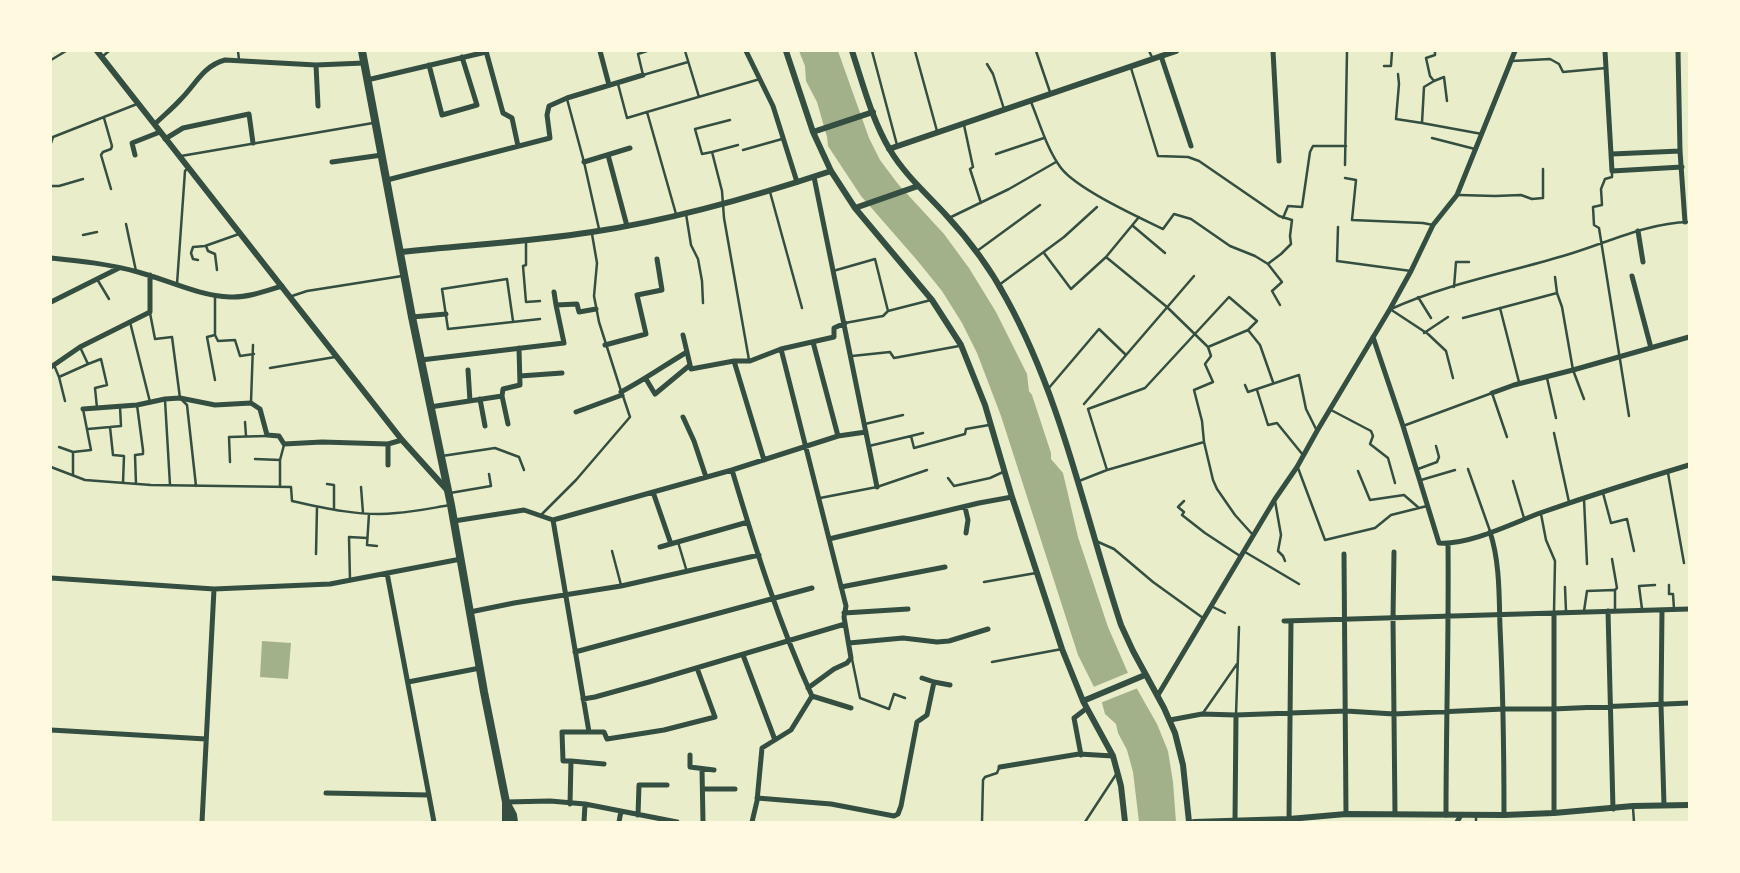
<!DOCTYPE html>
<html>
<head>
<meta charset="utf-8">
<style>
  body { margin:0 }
  #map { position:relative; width:1740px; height:873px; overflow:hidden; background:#e9edc9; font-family:"Libre Baskerville",serif }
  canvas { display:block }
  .frame { position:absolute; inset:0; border:52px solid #fefae0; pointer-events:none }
</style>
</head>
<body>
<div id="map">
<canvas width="1740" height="873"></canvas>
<div class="frame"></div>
</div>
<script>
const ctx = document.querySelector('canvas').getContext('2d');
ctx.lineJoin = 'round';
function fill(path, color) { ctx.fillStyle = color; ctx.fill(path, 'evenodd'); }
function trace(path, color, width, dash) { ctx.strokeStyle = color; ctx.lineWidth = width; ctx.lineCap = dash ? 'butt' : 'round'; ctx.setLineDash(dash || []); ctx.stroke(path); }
fill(new Path2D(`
  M799,51H838L869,138L880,160L898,184L944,234L969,268L996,312L1027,374L1029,391L1032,395L1051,453V459L1063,473L1078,537L1108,627L1128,673L1157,724L1168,751L1173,782L1176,822H1139L1133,772L1127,750L1118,733L1116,724L1105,714L1102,703L1078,655L1001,416L977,353L962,323L942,291L916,259L861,196L828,146L827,137L817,102L806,81L805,66Z
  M262,641L291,643L288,679L260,677Z`), '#a3b18a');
fill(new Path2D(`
  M1130,672L1138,688L1100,703L1091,688Z`), '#e9edc9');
trace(new Path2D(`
  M238,51L239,60
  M647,51L638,54L643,75L688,62
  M685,51L699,97
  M872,51L897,145
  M915,51L937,131
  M1036,51L1050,92
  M1149,51L1153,59
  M1435,51V55L1426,58L1430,76L1434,81L1444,77L1447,101
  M103,56L109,51
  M51,60L66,51
  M1512,61L1550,59L1559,64L1563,72L1606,68
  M987,64L993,74L1004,109
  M1384,66H1391L1392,51
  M1131,68L1158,156L1188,157L1199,161L1279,216L1292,220L1290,236L1291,244L1281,254L1269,263
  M1398,74L1399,84L1396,119L1422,123
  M1434,81L1424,87L1422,123L1482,134
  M618,84L627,118L647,112L676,214
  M567,99L584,162L599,229
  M1031,102C1040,124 1047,149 1061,168C1077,189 1138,217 1163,229L1174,214L1191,219L1230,246L1255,256L1268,264L1282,282L1272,291L1280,305
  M647,112L760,79
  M104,118L112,146L111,149L103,152L101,155L111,189
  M730,120L695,129L702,154L712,152L722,191L724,218L749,360
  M964,125L973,167L970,169L981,203
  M1432,138L1475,149
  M51,143L53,137L137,104
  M743,150L782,139
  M712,152L738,145
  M996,154L1044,138
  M181,156L373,123
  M1345,165L1347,51
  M1612,171V177L1605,179L1601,189L1602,205L1593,207L1594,225L1599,228L1629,416
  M1345,178L1356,180L1352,220L1423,223L1433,225
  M51,186H59L83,179
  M770,192L802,308
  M1459,195L1495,196L1521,195L1532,199L1543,198V169
  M686,214L691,245L698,259L702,281L703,303
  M949,218L1009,189L1056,162
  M1283,218L1288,206L1302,207L1310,152L1313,146H1346
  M126,224L136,271
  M1133,226L1165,253
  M1338,227L1337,261L1411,271
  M592,234L597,263L594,296L599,322L621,391
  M83,235L97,232
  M526,241V265L523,266L526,302L540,301
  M206,246L208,251L215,254L217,270
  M977,251L1040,205
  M1044,253L1071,289L1106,257L1139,217
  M1106,257L1167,307L1208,347L1211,356L1205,364L1213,382L1194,390L1202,421L1204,442L1213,480L1217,489L1235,515L1253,535
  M198,260L193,259L191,253L193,247L205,246L239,234
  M833,271L875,259L888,311
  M1555,277L1557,293L1562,307L1573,370L1584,399
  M97,279L109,299
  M177,284L185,171L188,168
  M999,285L1064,237L1097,207
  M1454,287L1456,262H1469
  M292,296L307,291L402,276
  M1418,297L1431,318
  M1500,308L1519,382
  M1390,309L1428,334L1446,351L1453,378
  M1391,309C1446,284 1506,273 1563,256C1605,244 1645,223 1689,222
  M150,313L155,339L172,337L180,398L187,405L196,486
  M1463,318L1557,293
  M513,321L507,279L442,289L448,329L540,319
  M130,322L150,402
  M845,323L883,316L888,311L931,300
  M1248,330L1260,345L1273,382
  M1424,333L1448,317
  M215,335L218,341L235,340L240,356L254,354
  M80,347L88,364L101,359L107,385L95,388L97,408
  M852,356L890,352L894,358L959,346
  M54,365L59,377L65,401
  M270,368L335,357
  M59,377L88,364
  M1547,378L1556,418
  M215,380L207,337L215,335V296
  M1245,385L1248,392L1299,375L1306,409L1316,429
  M1048,389L1099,329L1126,355
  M1257,390L1268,425L1277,423L1303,455
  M165,400L170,485
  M251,402L253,345
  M1084,404L1194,276
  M1331,410L1371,431L1373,436L1370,444L1388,458L1395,483
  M245,422L246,436
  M865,424L903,415
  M1403,426L1492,393L1507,437
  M110,427L113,455L124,456L123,483
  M88,429L121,426L120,407
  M1554,433L1569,502
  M911,436L923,433
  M869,446L911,436L914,448L965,434L966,429L989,425
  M59,447L73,452L91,450L83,409
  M73,452V475
  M442,456L495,448L519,457L524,470
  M255,459L280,460
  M230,462L229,437L266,436
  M51,467L85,480L151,485L291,487L292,501C323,508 363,517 396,513C414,512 432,508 450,505
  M1298,468L1325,540L1375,528L1391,515L1427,506
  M1418,469L1437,462L1439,457L1436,446
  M1468,469L1490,531
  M1107,470L1088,409L1145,388L1229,297L1257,321L1248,330L1208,347
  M1358,471L1370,500L1404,495L1419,508
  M1668,473L1684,563
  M948,478L954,486L990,478L1003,472
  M1421,480L1455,470
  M1079,481L1107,470L1204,442
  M1513,481L1524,518
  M136,484L135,455L143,454V450L137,405
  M327,484L334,485V509
  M280,486V460L284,445
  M361,487L363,513
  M450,493L491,486L489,474
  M1603,493L1611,523L1627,519L1634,551
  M820,498L877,487L927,470
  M1584,499L1587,564
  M1184,501L1178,507L1184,512L1182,515L1205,533L1240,556
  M1275,501L1281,535L1278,551L1283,556L1285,561
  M369,514L367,545L377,546
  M1541,514L1546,540L1555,561L1554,612
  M541,515L576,480L630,417L623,396
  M1096,541L1114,549L1153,582L1203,618
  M678,542L687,572
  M612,551L621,585
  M1245,552L1299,584
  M316,554L317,507
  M1612,559L1617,588L1615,590V610
  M350,580L349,537L367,538
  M984,582L1036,573
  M1669,585V594H1673L1674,609
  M1565,587L1566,611
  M1211,606L1225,613
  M1642,609L1639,586L1655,585
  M1584,611L1587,591L1614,590
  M852,659L860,698L889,709L894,694L905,698
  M992,662L1062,649
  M1203,713L1237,664
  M1236,715L1239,627
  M1633,808L1634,822
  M1476,816V822
  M982,822L983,780L985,777L997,773L999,768
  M1085,822L1117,773`), '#344e41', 2.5);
trace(new Path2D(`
  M486,51L503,113L512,118L518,146
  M600,51L609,85
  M746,51L773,106L797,182
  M1273,51L1279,161
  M1605,51L1612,171L1682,167
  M1678,51L1680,151L1685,222
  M1161,56L1191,146
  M316,65L318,106
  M429,65L442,115L477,105L462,57
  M367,80L486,52
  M155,124C163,116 173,108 181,99C196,84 203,66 225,60L316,65L364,63
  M165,139L183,128L249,114L253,143
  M1612,154L1680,151
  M135,155L132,143L160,132
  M608,155L627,226
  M332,162L382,155
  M584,162L630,148
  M814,177L877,487
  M387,180L550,138L547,115L549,106L567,98L643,75
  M1638,231L1643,262
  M51,258C81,261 109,264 138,272C168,280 199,296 230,297C247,298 266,291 282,286
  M1632,276L1651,348
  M51,302L119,268
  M556,305L577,304L579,312L596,309
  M412,317L446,314
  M683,335L691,369L734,361H750L781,349L834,337V328L845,323
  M1373,337L1403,426L1439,543C1469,545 1511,524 1540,513C1589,496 1639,480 1689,465
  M813,342L838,436
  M605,345L646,334L637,295L662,290L657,259
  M781,349L846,606L844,617L851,658L847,663L834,669L808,688
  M421,360L564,343L556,305L554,292
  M734,361L764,460
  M51,367L80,347L150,312V275
  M468,370L470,401
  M520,376L562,373
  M646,379L655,394L690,365
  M621,392C644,380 665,365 687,352
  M1492,393L1514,385L1573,370L1689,337
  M502,396L508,424
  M480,399L485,426
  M430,407L502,396L503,389L520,385L519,348
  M83,409L137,405L165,399L180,398L215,405L251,403L260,409L267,435L279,436L284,444L322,442L388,444L402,440
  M576,412L622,395
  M683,417L694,441L706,477
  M388,444V465
  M732,470C755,547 779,624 812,696L791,730L762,748L757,801L752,822
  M653,492L671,544
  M965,507L968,520L966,533
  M553,520L589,732
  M454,521L524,510L553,520L732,470L838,436L866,432
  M1490,532C1500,562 1499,597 1500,627C1503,690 1504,753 1504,815
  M829,539L979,503L1012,497
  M660,547L748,522
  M1394,552L1393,619L1395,814
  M1344,554L1346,814
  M387,573L434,822
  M51,578L214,589L330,584L461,559
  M841,587L945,567
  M1662,610L1661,705L1664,805
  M1608,611L1613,809
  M470,612L514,603L621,586L759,555
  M844,613L908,609
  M1284,621L1689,609
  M849,643L903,638L937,642L949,641L988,629
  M575,652L812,588
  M743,655L775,740
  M408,682L480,668
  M934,682L950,685
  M1158,695L1275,499L1297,467L1317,431L1390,309L1411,271L1433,225L1457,195L1515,51
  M812,696L851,708
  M583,699L595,697L649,682L845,624
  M1170,720L1202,714L1236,715L1346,711L1394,714L1504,709H1553L1689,703
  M51,730L206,739
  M690,755V767L714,770
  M1081,755L1074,718L1087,708
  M571,761L604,764
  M1000,767L1079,754L1113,756
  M702,769L703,822
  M703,789H735
  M326,793L429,795
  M757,798L831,804L894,816L898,814L901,806L917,722L927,715L934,682L922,678
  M506,802L550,801L585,804L677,822
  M570,804L571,761H563L562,732H604L607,739L664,730L715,717L697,668
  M1554,813V613
  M638,815L639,785H667
  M1446,815C1446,724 1449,634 1448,544
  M1289,819L1291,621
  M1235,821L1236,715
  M202,822L214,589
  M584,822L585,804
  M619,822L621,811
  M1457,822L1461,815`), '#344e41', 5);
trace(new Path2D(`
  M97,51L402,440L448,491
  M786,51L813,132L831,171L855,208L932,300L961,345L985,405L1012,497L1062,649L1083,701L1113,756L1121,786L1125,822
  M852,51C863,84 872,120 890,150C905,175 927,194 946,215C969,240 990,268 1006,298C1062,399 1085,516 1121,625L1133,651L1164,708L1175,733L1183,765L1189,822
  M813,132L873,112
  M889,149L1176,51
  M855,208L918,186
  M400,252C464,245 529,242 592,232C673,220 753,197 831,171
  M1083,701L1145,675
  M1194,822L1289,819L1346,814L1504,815L1554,813L1633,806L1689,805`), '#344e41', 6);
trace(new Path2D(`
  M362,51L412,317L451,505L484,692L506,802V822
  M506,802L513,815L514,822`), '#344e41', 8);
</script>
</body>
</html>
